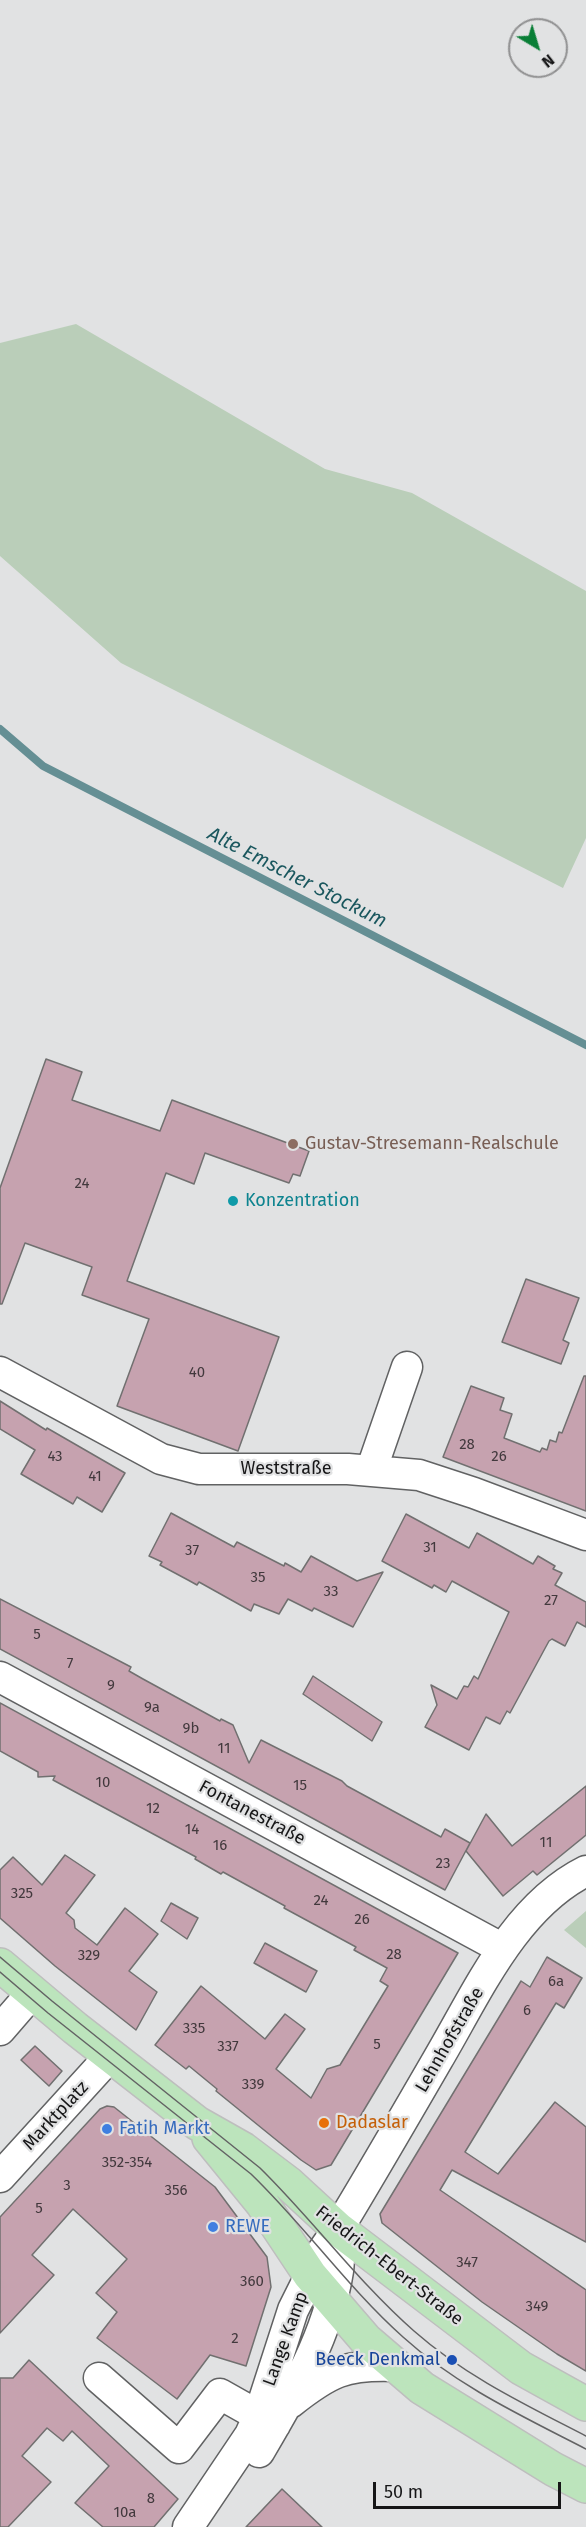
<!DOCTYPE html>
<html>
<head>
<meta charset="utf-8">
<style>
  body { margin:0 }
  #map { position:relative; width:586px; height:2527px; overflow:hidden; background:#e1e2e3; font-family:"Fira Sans",sans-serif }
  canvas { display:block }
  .north { position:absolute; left:508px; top:18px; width:60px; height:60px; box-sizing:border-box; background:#e1e2e3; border:2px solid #909091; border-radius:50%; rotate:142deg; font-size:16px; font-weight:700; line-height:24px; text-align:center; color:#161617 }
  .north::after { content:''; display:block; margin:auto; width:21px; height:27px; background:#097e36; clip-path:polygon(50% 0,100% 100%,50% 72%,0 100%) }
  .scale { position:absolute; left:373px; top:2482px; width:188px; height:27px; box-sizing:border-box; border:3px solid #161617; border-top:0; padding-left:8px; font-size:18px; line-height:21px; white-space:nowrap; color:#161617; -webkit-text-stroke:4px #e1e2e3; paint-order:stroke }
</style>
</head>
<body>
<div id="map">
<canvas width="586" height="2527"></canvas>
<div class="north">N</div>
<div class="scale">50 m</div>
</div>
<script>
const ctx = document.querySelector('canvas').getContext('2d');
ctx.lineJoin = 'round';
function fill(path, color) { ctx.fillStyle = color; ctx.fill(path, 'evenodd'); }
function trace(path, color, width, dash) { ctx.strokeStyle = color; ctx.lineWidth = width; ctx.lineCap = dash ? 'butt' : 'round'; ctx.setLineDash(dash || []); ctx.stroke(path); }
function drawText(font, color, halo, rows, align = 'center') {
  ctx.font = font + ' "Fira Sans",sans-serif'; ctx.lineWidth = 4.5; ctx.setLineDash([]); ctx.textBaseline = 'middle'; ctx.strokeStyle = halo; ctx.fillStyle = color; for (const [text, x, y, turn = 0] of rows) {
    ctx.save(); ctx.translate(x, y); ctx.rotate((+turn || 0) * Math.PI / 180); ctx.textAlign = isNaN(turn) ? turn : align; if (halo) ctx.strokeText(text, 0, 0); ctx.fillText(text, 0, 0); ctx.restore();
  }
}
fill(new Path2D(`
  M76,324L325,469L412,493L586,591V838L563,888L121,663L0,556V343Z
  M586,1911V1948L564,1930Z`), '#baceb9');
trace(new Path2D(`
  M0,729L43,766L586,1045`), '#658f94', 8);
const building = new Path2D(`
  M46,1059L82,1072L72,1100L160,1131L172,1100L309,1151L300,1176L293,1174L289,1183L205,1153L194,1184L166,1173L127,1281L279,1337L238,1451L117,1406L149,1319L82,1295L92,1267L25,1243L2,1304H0V1188Z
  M526,1279L579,1298L563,1340L569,1343L561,1364L502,1342Z
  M584,1376H586V1511L443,1457L471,1386L504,1398L500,1410L512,1414L504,1438L540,1452L542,1448L547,1450L550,1440L556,1442L559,1432L562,1433Z
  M0,1401L46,1430L47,1428L125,1473L102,1512L77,1497L73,1504L21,1474L35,1450L0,1429Z
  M171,1513L234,1547L237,1542L284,1566L285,1563L301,1572L311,1556L357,1581L383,1572L353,1627L314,1608L312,1611L288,1599L279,1614L254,1604L251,1611L199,1582L197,1585L188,1580L160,1565L162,1562L149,1556Z
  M406,1514L469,1548L477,1533L533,1564L538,1556L555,1566L553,1569L562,1573L555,1585L586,1602V1627L577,1622L565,1646L552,1639L549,1641L510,1713L507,1711L500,1724L486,1717L469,1750L425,1727L437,1705L431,1685L457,1699L464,1686L468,1687L474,1676L478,1679L509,1612L452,1581L446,1592L434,1585L432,1588L382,1561Z
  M0,1599L131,1667L129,1671L143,1679L220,1721L221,1719L233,1725L249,1763L261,1740L342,1781L347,1786L441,1837L445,1829L470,1843L445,1890L0,1649Z
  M313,1676L382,1722L372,1741L303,1694Z
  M0,1703L458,1953L331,2165L316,2170L301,2160L216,2091L217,2089L189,2066L186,2069L155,2045L201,1986L265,2039L285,2014L305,2029L276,2069L311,2098L327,2069L340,2065L388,1986L380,1981L387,1968L354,1950L356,1947L284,1908L285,1906L223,1872L221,1874L195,1859L196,1857L53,1780L55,1776L38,1777V1772L0,1751Z
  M586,1786V1835L537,1875L533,1871L503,1896L466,1851L486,1814L512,1846Z
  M65,1855L95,1875L66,1913L74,1920L75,1928L97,1945L125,1908L158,1934L129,1971L157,1992L136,2030L55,1966L0,1918V1870L13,1857L42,1885Z
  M171,1903L198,1918L187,1939L161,1921Z
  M265,1943L317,1971L306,1992L254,1963Z
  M547,1957L582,1978L564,2008L556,2003L465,2152L498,2174L555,2102L586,2127V2242L452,2170L440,2190L586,2290V2371L557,2354L482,2302L382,2223L380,2214L521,1981L530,1987Z
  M35,2046L62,2071L49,2086L21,2060Z
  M107,2106L114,2107L215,2187L267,2257L271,2287L246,2366L210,2355L177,2399L97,2338L117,2312L96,2293L127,2259L73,2209L32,2255L54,2275L0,2333V2217L100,2109Z
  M29,2360L178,2499L154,2527H103L75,2503L109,2466L72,2431L63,2441L47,2428L22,2456L51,2482L8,2527H0V2378H13Z
  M282,2489L322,2527H246Z`);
fill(building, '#c6a2af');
trace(building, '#717070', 1.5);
const minor = new Path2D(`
  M0,1372L161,1459L199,1469H348L419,1475L474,1493L586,1535
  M371,1471L407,1367
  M0,1677L503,1949
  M0,2030L32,1993
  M0,2177L111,2055
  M99,2378L179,2448L220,2394L275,2425
  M290,2403C329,2372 345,2364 395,2366
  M259,2452C292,2396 328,2336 338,2271C340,2257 339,2243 338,2229
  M188,2527L250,2435L259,2415L293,2310L322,2252L338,2229C372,2173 405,2116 438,2059C477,1993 514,1907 586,1871`);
const major = new Path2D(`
  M0,1965L75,2028L197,2123L243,2149L288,2183L338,2229L521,2368L586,2404
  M209,2138L262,2203L310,2275L366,2340L422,2388L553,2469L586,2486`);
trace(minor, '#616263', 33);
trace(major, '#bebebe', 36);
trace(minor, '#fff', 30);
trace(major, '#bce4bc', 33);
trace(new Path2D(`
  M0,1957L52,2001L260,2168C313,2220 358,2282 414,2331C465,2376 526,2405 586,2436
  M0,1972L48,2013L251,2174C305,2226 348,2288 403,2337C457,2386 522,2416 586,2449`), '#636364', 1.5);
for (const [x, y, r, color] of [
  [293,1144,6,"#8d6e63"],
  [233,1201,6,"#0f9aa8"],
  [324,2123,6,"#e8710a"],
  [107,2129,6,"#3f7fe0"],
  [213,2227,6,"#3f7fe0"],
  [452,2360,6,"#1a4fb4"]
]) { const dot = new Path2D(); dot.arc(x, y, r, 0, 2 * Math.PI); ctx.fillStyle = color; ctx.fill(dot); trace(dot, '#e1e2e3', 2); }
drawText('15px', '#42393d', null, [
  ["24",82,1184],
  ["40",197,1373],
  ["28",467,1445],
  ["43",55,1457],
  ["26",499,1457],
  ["41",95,1477],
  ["31",430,1548],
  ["37",192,1551],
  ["35",258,1578],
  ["33",331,1592],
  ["27",551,1601],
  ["5",37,1635],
  ["7",70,1664],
  ["9",111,1686],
  ["9a",152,1708],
  ["9b",191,1729],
  ["11",224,1749],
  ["10",103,1783],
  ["15",300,1786],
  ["12",153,1809],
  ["14",192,1830],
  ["11",546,1843],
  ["16",220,1846],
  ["23",443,1864],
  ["325",22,1894],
  ["24",321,1901],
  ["26",362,1920],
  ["28",394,1955],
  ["329",89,1956],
  ["6a",556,1982],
  ["6",527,2011],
  ["335",194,2029],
  ["5",377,2045],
  ["337",228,2047],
  ["339",253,2085],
  ["352-354",127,2163],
  ["3",67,2186],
  ["356",176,2191],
  ["5",39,2209],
  ["347",467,2263],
  ["360",252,2282],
  ["349",537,2307],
  ["2",235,2339],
  ["8",151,2499],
  ["10a",125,2513]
]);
drawText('18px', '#785e54', '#e1e2e3', [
  ["Gustav-Stresemann-Realschule",305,1144]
], 'left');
drawText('18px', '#0d838f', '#e1e2e3', [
  ["Konzentration",245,1201]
], 'left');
drawText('18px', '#161617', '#e1e2e3', [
  ["Weststraße",286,1469],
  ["Fontanestraße",252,1813,28],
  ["Lehnhofstraße",450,2040,-60],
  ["Marktplatz",56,2116,-47],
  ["Friedrich-Ebert-Straße",389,2266,38],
  ["Lange Kamp",286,2339,-70]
]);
drawText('18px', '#c56008', '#e1e2e3', [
  ["Dadaslar",336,2123]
], 'left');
drawText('18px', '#366cbe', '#e1e2e3', [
  ["Fatih Markt",119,2129],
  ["REWE",225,2227]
], 'left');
drawText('18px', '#164399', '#e1e2e3', [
  ["Beeck Denkmal",440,2360]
], 'right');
drawText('italic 20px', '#1a575e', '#e1e2e3', [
  ["Alte Emscher Stockum",297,878,27]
]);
</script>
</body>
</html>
